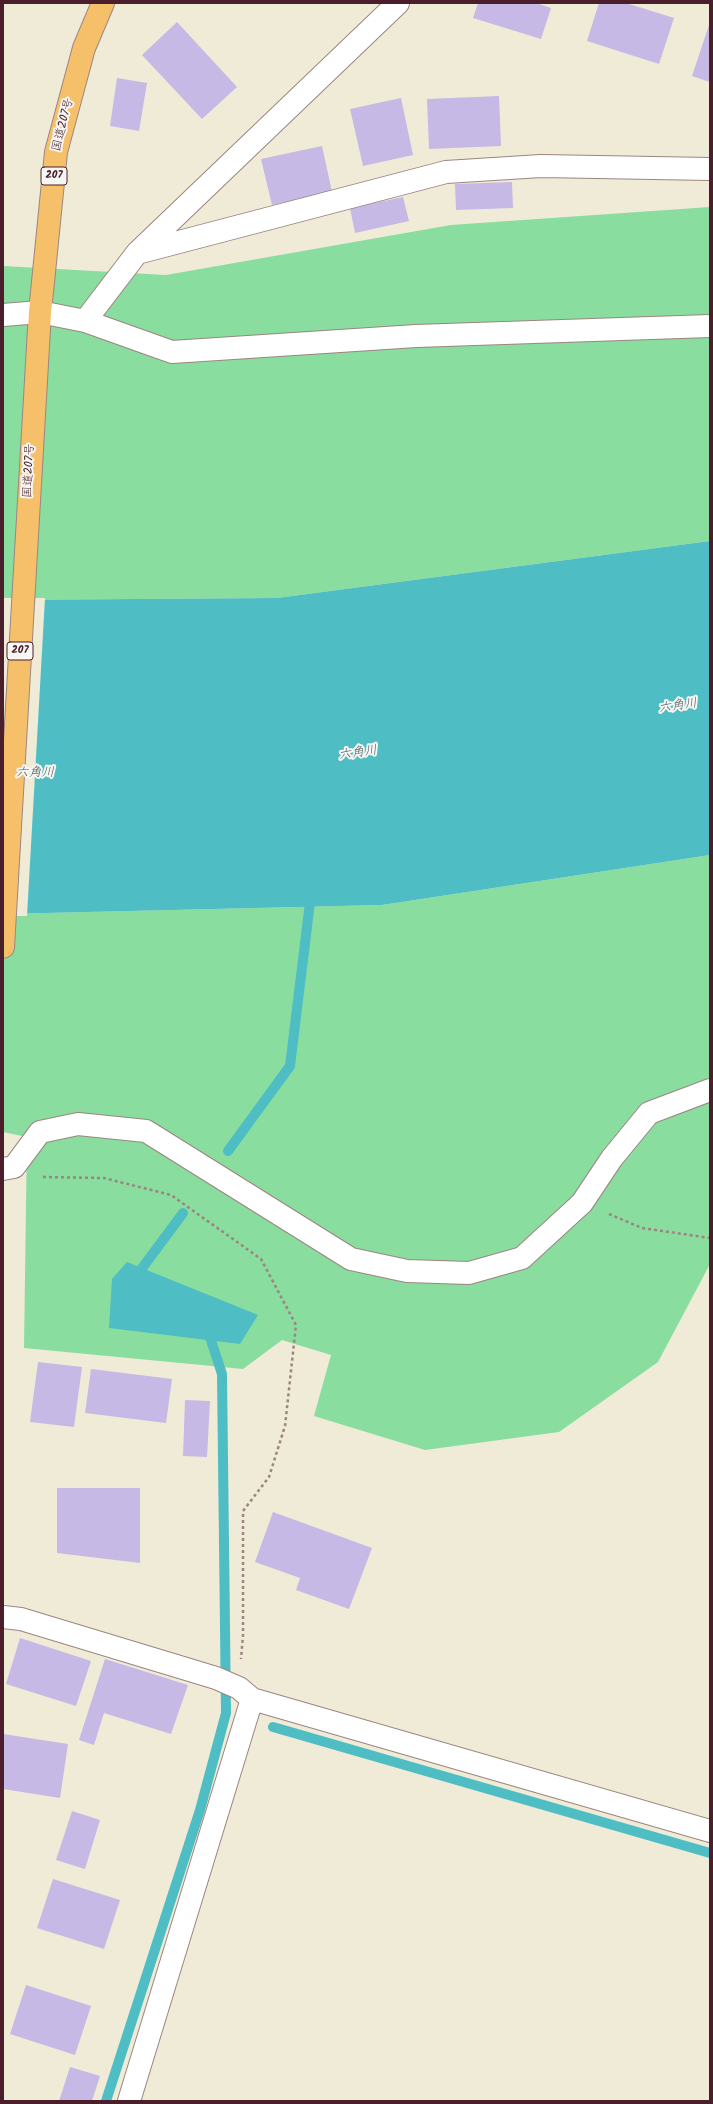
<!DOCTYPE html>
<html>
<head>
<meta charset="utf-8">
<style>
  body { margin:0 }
  #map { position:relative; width:713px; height:2104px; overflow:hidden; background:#efebd7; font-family:Kalam,sans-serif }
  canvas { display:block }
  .frame { position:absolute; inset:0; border:4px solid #4a1f2b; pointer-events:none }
</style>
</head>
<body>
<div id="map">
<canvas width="713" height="2104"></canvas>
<div class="frame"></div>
</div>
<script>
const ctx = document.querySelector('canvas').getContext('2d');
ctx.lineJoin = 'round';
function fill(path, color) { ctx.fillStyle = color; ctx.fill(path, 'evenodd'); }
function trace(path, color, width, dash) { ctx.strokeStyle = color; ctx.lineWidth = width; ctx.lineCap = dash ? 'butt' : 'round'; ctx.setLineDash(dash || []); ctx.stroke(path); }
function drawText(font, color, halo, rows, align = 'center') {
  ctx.font = font + ' Kalam,"Klee One",sans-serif'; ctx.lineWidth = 4; ctx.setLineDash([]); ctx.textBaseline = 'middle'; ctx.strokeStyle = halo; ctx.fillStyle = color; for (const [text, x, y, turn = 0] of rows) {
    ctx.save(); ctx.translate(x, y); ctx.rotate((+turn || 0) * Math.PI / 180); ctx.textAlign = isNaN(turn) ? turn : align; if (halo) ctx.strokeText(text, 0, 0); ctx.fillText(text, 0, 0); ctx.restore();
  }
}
fill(new Path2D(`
  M710,207V541L277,598L3,600V266L166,275L451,225Z
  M710,855V1264L658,1362L559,1432L425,1450L314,1416L331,1355L282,1340L243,1369L24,1348L27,1137L3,1132V914L382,905Z`), '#89dd9f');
fill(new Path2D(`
  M710,541V855L382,905L3,914V600L277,598Z
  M127,1262L258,1315L240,1344L109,1328L112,1279Z`), '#4fbdc4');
fill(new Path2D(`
  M3,598H45L27,916H3Z`), '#efebd7');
trace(new Path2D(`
  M228,1151L290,1066L311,894
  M140,1277L137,1275L183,1213
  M273,1727L710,1853
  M106,2101L200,1810L226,1713L222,1374L207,1328`), '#4fbdc4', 10);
fill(new Path2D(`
  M478,3H536L551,8L541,39L473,18Z
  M599,3H626L674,18L659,64L587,41Z
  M177,22L237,87L202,119L142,55Z
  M710,22V82L692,76Z
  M117,78L147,83L139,131L110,126Z
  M499,96L501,146L429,149L427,99Z
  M401,98L413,155L363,166L350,109Z
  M322,146L332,192L272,205L261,159Z
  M512,182L513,208L456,210L455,184Z
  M403,197L409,221L355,233L350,208Z
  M38,1362L82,1367L74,1427L30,1422Z
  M91,1369L172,1379L166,1423L85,1413Z
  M185,1400L210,1401L207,1457L183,1456Z
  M57,1488H140V1563L57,1553Z
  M273,1512L372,1548L349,1609L296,1590L300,1578L255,1562Z
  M20,1638L91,1661L76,1706L6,1684Z
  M105,1659L188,1685L171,1734L104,1713L94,1745L79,1740Z
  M3,1734L68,1744L60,1798L3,1789Z
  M72,1811L100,1820L85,1869L56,1860Z
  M53,1879L120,1900L104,1949L37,1928Z
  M26,1985L91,2006L75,2055L10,2034Z
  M70,2067L100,2076L92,2101H59Z`), '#c6b9e5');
const minor = new Path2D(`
  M137,253L446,172L541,166L710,169
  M3,315L40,312L85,321L172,352L416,336L710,326
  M85,321L137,253L398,3
  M3,1169L14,1167L40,1132L78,1124L146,1131L351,1259L407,1271L469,1273L522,1258L582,1203L612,1158L649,1113L710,1090
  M3,1617L21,1619L216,1678L239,1688L252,1699L710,1831
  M129,2101L252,1699`);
const trunk = new Path2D(`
  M3,947L40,312L56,152L84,48L103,3`);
trace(minor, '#9c8581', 24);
trace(trunk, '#9c8581', 24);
trace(new Path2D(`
  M43,1177L104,1178L171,1195L261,1259L296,1325L285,1426L269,1477L243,1511V1635L241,1659
  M609,1214L642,1228L710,1238`), '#9c8581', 2.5, [3, 3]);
trace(minor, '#fff', 22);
trace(trunk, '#f6c06b', 22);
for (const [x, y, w] of [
  [54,176,26],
  [20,651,26]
]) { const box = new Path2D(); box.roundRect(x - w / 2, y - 9, w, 18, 3); ctx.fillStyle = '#f6f6f2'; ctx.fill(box); trace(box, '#4a1f2b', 1); }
drawText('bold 11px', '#4a1f2b', null, [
  ["207",54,176],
  ["207",20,651]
]);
drawText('12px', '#4a1f2b', '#f6f6f2', [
  ["国道207号",64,125,-76],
  ["国道207号",30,471,-87]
]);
drawText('italic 13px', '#4c5661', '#f6f6f2', [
  ["六角川",678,707,-8],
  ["六角川",358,754,-8],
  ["六角川",35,774]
]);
</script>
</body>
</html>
